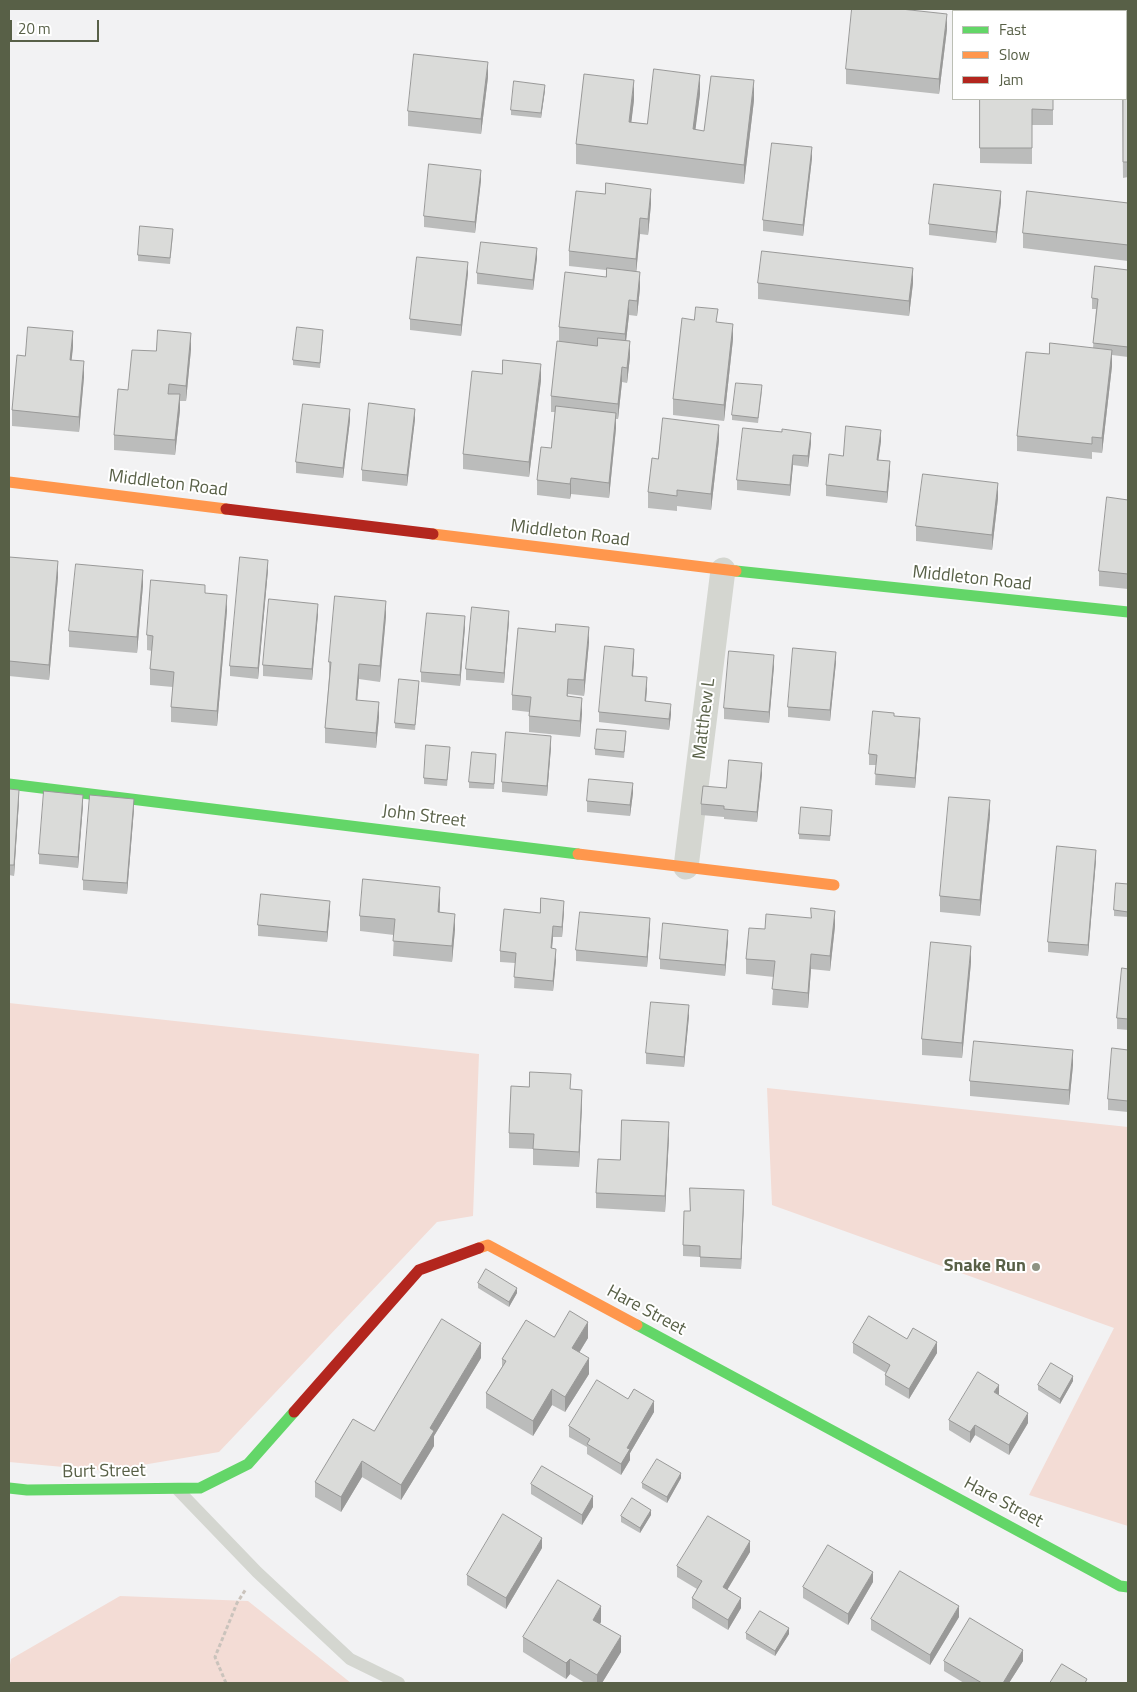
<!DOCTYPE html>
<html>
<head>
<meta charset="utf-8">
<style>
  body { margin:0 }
  #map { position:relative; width:1137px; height:1692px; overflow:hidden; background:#f2f2f3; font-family:"Titillium Web",sans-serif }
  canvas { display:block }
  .frame { position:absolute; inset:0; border:10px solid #586047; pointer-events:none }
  .legend { position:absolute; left:952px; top:10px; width:175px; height:90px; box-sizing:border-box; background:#fff; border:1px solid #bcbfb5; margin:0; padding:6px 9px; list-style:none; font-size:15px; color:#586047 }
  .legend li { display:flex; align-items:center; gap:10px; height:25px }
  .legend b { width:25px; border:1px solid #bcbfb5 }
  .scale { position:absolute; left:10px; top:20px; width:89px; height:22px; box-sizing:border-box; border:2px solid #586047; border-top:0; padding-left:6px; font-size:15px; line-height:18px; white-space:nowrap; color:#586047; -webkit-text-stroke:4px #fff; paint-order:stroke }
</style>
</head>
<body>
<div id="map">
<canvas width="1137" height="1692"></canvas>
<div class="frame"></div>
<ul class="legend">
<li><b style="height:6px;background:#63d668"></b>Fast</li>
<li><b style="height:6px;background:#ff974d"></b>Slow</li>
<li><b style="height:6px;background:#b3261e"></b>Jam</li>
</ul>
<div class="scale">20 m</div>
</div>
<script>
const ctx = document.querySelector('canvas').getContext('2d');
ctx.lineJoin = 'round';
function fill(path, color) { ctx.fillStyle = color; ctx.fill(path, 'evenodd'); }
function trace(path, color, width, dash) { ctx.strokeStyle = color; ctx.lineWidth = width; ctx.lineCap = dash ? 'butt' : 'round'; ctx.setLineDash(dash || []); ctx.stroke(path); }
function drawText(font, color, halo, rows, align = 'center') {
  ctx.font = font + ' "Titillium Web",sans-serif'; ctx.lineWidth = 4; ctx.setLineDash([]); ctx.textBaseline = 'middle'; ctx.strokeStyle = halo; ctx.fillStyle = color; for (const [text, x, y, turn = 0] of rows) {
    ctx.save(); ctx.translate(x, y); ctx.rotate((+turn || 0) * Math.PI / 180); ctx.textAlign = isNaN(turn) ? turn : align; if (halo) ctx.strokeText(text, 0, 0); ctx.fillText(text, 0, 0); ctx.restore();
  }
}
fill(new Path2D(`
  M9,1003L479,1054L473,1216L437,1222L219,1452L107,1471L9,1462Z
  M767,1088L1128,1127V1526L1029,1495L1114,1328L772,1205Z
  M120,1596L248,1601L351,1683H9V1671L11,1659Z`), '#f3dcd5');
trace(new Path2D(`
  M226,1683L215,1657L237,1603L246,1589`), '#cac3bc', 3, [4, 2.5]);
trace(new Path2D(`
  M178,1490L257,1572L350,1659L399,1683`), '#d4d6d0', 12);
trace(new Path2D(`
  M686,867L723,570`), '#d4d6d0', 25);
trace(new Path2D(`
  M736,571L1128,612
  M9,784L578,854
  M637,1325L1120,1586L1128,1587
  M9,1488L27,1490L200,1488L248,1464L294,1412`), '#63d668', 11);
trace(new Path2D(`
  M9,482L226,509
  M433,534L736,571
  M578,854L834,885
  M479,1248L488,1245L637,1325`), '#ff974d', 11);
trace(new Path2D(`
  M226,509L433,534
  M294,1412L419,1270L479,1248`), '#b3261e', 11);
fill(new Path2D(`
  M1128,9V177L1123,178L1122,99H1126V11Z
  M947,29L939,94L846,84V69Z
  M488,77L481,134L408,126V111Z
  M545,90L541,118L511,115V110Z
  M700,94L695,130L704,131L754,100L744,184L576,164V144L634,100L631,122L647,124Z
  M980,99H1053V125H1032V164L980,163Z
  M812,158L803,236L763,231V220Z
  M481,180L475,233L424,227V216Z
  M1001,202L996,243L929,235V224Z
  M1128,203V261L1023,248V233Z
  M651,204L648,235L640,234L636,272L640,288L637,316L629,315L626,341L630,357L627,383L622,382L618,419H616V428L609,498L571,494L570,499L537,495V480L551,448L555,412H551V396L559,341V327L606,277V270L569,266V251Z
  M173,234L170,264L138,261V255Z
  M537,258L533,290L477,284V273Z
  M1128,270V357L1112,355V366L1102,453L1092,452V459L1017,451V436L1049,354L1093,348L1096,309H1092V298Z
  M468,273L461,336L410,330V319Z
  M758,283H913L909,316L758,299Z
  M718,322L733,339L724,421L673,415V399Z
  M323,335L320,368L293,365V360Z
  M73,347L71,360L84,377L79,432L12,426V410L25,356Z
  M191,349L186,401H180V410L175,455L114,450V435L156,351Z
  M541,380L529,477L463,469V454Z
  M762,391L758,423L732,420V415Z
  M415,419L407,486L362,481V470Z
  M350,420L343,478L296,473V462Z
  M719,440L711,510L677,506V511L648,508V492L658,459Z
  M881,441L878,460L890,472L887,503L826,496V485L843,456Z
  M811,443L808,467L793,465L790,496L737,490V480Z
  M998,498L992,550L916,541V526Z
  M1128,500V589L1099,586V571Z
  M9,557L58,577L49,680L9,676Z
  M268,570L258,679L230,676V666Z
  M143,585L137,653L69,647V631Z
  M205,593L227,610L217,726L171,722V707L173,687L150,685V669L152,651L147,650V635Z
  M318,614L312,680L263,676V665Z
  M386,616L380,682L359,679L357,700L379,717L376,748L325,743V728L329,677V662Z
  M509,621L504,683L466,680V669Z
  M465,627L460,686L421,682V672Z
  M555,632L589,642L584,696L568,694V696L582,713L580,737L529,732V712L512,710V695Z
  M634,659L633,676L647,688L646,701L671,714L669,730L599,722V712Z
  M836,662L830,721L788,717V707Z
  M774,666L769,723L724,719V708Z
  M419,686L415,730L395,728V723Z
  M894,716L920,729L915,788L875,785L876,765H869V754Z
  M626,737L624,758L595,755V749Z
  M551,747L547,796L502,792V782Z
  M450,752L447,786L424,784V778Z
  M496,760L494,789L469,788V782Z
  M762,774L757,822L724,819V817L701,815V804L726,788Z
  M9,789L19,801L14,876L9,875Z
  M633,793L630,816L587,812V801Z
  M83,805L78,868L39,864V854Z
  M134,809L127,894L83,890V880Z
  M832,815L830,841L799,839V834Z
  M990,815L980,916L940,912V896Z
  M1096,860L1088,956L1048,952V942Z
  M1128,884V917L1114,916V910Z
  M440,902V912L455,929L452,962L393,956L394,935L360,931V916Z
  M330,911L327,942L258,936V925Z
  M564,911L562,937H553L552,948L556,960L553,991L514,988L515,963L500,962V951L540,913Z
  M835,926L830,971L811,969L808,1008L772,1005L774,977L746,974V959L765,929Z
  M650,928L647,967L576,961V950Z
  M728,940L725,976L660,969V959Z
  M971,962L962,1058L922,1055V1039Z
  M1128,969V1030L1117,1029V1018Z
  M689,1016L684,1067L646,1064V1053Z
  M1128,1050V1112L1108,1110V1099Z
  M1073,1065L1069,1105L970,1096V1081Z
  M571,1089L582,1105L579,1167L533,1165V1149L509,1148V1133Z
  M669,1137L665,1212L596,1208V1193L620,1160Z
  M744,1201L741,1269L700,1267V1257L683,1256V1245L690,1211Z
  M478,1283L517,1293L509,1307L478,1288Z
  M554,1337L588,1338L579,1353L589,1374L565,1412L552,1405L533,1436L486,1408V1393L502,1367V1359Z
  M907,1339L937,1353L909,1399L885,1385V1375L886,1373L853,1353V1343Z
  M481,1358L434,1436V1446L401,1500L362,1477L341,1512L315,1497V1482L374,1431Z
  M1073,1381L1060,1404L1038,1390V1385Z
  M999,1395L1028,1423L1009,1455L975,1435L970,1443L949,1430V1420Z
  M628,1399L654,1412L630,1453V1460L621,1475L587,1454V1447L569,1437V1426Z
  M681,1478L667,1503L642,1488V1483Z
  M531,1484L593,1507L582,1525L531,1494Z
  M651,1515L640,1533L621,1522V1516Z
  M542,1548L506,1609L467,1585V1575Z
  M750,1552L727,1589L741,1608L728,1630L692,1608V1598L697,1589L677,1577V1566Z
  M873,1582L848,1625L803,1598V1587Z
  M959,1617L930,1665L871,1630V1619Z
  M601,1622L600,1624L621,1652L602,1683H585L570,1674L566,1679L523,1652V1637Z
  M746,1633L789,1634L775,1656L746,1639Z
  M944,1661H1023L1009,1683H964L944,1671Z`), '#bbbcbb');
fill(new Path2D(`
  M947,14V29L939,94V79Z
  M488,62V77L481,134V119Z
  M700,75V94L693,149V129Z
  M634,80V100L629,142V122Z
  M754,80V100L744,184V165Z
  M545,85V90L541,118V113Z
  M812,147V158L803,236V225Z
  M481,170V180L475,233V222Z
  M651,189V204L648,235V219Z
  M1001,191V202L996,243V232Z
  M640,218V234L636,274V259Z
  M537,248V258L533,290V280Z
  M468,262V273L461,336V325Z
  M913,268V283L909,316V301Z
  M640,272V288L637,316V301Z
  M629,300V315L625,350V334Z
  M733,324V339L724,421V405Z
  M73,331V347L70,376V360Z
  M191,333V349L186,401V386Z
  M630,341V357L627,383V368Z
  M1112,350V366L1102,453V438Z
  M84,361V377L79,432V417Z
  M541,364V380L529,477V462Z
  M622,367V382L618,419V404Z
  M180,394V410L175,455V440Z
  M350,409V420L343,478V468Z
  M415,409V419L407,486V475Z
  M616,413V428L609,498V483Z
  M719,425V440L711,510V494Z
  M881,430V441L877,470V460Z
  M811,433V443L808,467V456Z
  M793,455V465L790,496V485Z
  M890,461V472L887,503V492Z
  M571,478V494L570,499V484Z
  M998,483V498L992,550V535Z
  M268,560V570L258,679V668Z
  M58,561V577L49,680V665Z
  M143,570V585L137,653V637Z
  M227,595V610L217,726V711Z
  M386,601V616L380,682V666Z
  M318,604V614L312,680V669Z
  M509,611V621L504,683V673Z
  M465,616V627L460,686V675Z
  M589,627V642L584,696V680Z
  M634,649V659L632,686V676Z
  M836,652V662L830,721V710Z
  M774,655V666L769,723V712Z
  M359,664V679L356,715V700Z
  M647,677V688L645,712V701Z
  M582,698V713L580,737V721Z
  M379,702V717L376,748V733Z
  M671,704V714L669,730V719Z
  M920,718V729L915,788V778Z
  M551,736V747L547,796V786Z
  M762,763V774L757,822V812Z
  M633,783V793L630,816V805Z
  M19,790V801L14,876V865Z
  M83,795V805L78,868V857Z
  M134,799V809L127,894V883Z
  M990,800V815L980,916V900Z
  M1096,850V860L1088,956V945Z
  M440,887V902L438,927V912Z
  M330,901V911L327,942V932Z
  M564,901V911L562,937V927Z
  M835,911V926L830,971V956Z
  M455,914V929L452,962V946Z
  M650,918V928L647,967V957Z
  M553,926V937L551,959V948Z
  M728,930V940L725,976V965Z
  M971,946V962L962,1058V1043Z
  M556,949V960L553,991V981Z
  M811,954V969L808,1008V993Z
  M689,1005V1016L684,1067V1057Z
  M1073,1050V1065L1069,1105V1090Z
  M582,1090V1105L579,1167V1152Z
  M669,1122V1137L665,1212V1196Z
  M744,1190V1201L741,1269V1259Z
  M517,1288V1293L509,1307V1302Z
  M588,1322V1338L572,1364V1348Z
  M937,1342V1353L909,1399V1389Z
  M481,1343V1358L434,1436V1446L401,1500V1485L430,1428Z
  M589,1358V1374L565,1412V1397Z
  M1073,1376V1381L1060,1404V1399Z
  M999,1385V1395L994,1392Z
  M552,1389V1405L533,1436V1421Z
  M654,1401V1412L630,1453V1460L621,1475V1464L627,1448Z
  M1028,1413V1423L1009,1455V1445Z
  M975,1425V1435L970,1443V1432Z
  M362,1461V1477L341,1512V1497Z
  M681,1473V1478L667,1503V1497Z
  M593,1496V1507L582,1525V1515Z
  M651,1510V1515L640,1533V1528Z
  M542,1538V1548L506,1609V1598Z
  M750,1541V1552L723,1597V1587Z
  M873,1572V1582L848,1625V1614Z
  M741,1598V1608L728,1630V1620Z
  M601,1606V1622L593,1635V1620Z
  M959,1606V1617L930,1665V1655Z
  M789,1628V1634L775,1656V1651Z
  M621,1636V1652L602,1683H597V1675Z
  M1023,1650V1661L1009,1683H1003Z
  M570,1659V1674L566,1679V1663Z`), '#999998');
const building = new Path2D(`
  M852,9H901L947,14L939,79L846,69Z
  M981,9H1031V11H981Z
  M1123,9H1128V21H1126V11H1123Z
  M1126,29H1128V162H1123V99H1126Z
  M414,54L488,62L481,119L408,111Z
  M654,69L700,75L693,129L704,131L711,76L754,80L744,165L576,144L584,74L634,80L629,122L647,124Z
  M514,81L545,85L541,113L511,110Z
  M980,99H1053V110L1032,109V148H980Z
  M772,143L812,147L803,225L763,220Z
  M429,164L481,170L475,222L424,216Z
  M606,183L651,189L648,219L640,218L636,259L569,251L576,191L605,194Z
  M934,184L1001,191L996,232L929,224Z
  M1027,191L1128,203V245L1023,233Z
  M140,226L173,229L170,258L138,255Z
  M481,242L537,248L533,280L477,273Z
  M762,251L913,268L909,301L758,283Z
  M417,257L468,262L461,325L410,319Z
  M1095,266L1128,270V347L1093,343L1098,299L1092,298Z
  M607,268L640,272L637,301L629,300L625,334L559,327L565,272L606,277Z
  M696,307L718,309L716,322L733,324L724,405L673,399L682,318L694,320Z
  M28,327L73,331L70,360L84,361L79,417L12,410L17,355L25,356Z
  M297,327L323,330L320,363L293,360Z
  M158,330L191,333L186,386L169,384L168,394H180L175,440L114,435L118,389L128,390L132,350L156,351Z
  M598,338L630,341L627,368L622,367L618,404L551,396L557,341L597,346Z
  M1050,343L1112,350L1102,438L1092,437V444L1017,436L1026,352L1049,354Z
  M503,360L541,364L529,462L463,454L472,371L502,374Z
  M736,383L762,385L758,418L732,415Z
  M369,403L415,409L407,475L362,470Z
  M303,404L350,409L343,468L296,462Z
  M556,406L616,413L609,483L571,478L570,484L537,480L541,447L551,448Z
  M663,418L719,425L711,494L677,490V496L648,492L652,458L658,459Z
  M846,426L881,430L877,460L890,461L887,492L826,485L829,454L843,456Z
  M743,428L782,432V429L811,433L808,456L793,455L790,485L737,480Z
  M923,474L998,483L992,535L916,526Z
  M1107,497L1128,500V574L1099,571Z
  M9,557L58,561L49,665L9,661Z
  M240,557L268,560L258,668L230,666Z
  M76,564L143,570L137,637L69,631Z
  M151,580L205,585V593L227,595L217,711L171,707L174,672L150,669L153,636L147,635Z
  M335,596L386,601L380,666L359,664L356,700L379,702L376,733L325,728L331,662H329Z
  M269,599L318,604L312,669L263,665Z
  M472,607L509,611L504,673L466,669Z
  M427,613L465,616L460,675L421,672Z
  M556,624L589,627L584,680L568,679L567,696L582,698L580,721L529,716L531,697L512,695L518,628L555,632Z
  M605,646L634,649L632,676L647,677L645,701L671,704L669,719L599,712Z
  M793,648L836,652L830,710L788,707Z
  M729,651L774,655L769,712L724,708Z
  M399,679L419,681L415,725L395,723Z
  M873,711L894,713V716L920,718L915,778L875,774L877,755L869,754Z
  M597,729L626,731L624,752L595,749Z
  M506,732L551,736L547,786L502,782Z
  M426,745L450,747L447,780L424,778Z
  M472,752L496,754L494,784L469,782Z
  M729,760L762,763L757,812L724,809V806L701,804L703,786L726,788Z
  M589,779L633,783L630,805L587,801Z
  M9,789L19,790L14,865H9Z
  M44,791L83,795L78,857L39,854Z
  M90,795L134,799L127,883L83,880Z
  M949,797L990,800L980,900L940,896Z
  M801,807L832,810L830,836L799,834Z
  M1057,846L1096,850L1088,945L1048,942Z
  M363,879L440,887L438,912L455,914L452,946L393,941L395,919L360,916Z
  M1116,883L1128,884V912L1114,910Z
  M261,894L330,901L327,932L258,925Z
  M541,898L564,901L562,927L553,926L551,948L556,949L553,981L514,977L516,953L500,951L504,909L540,913Z
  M811,908L835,911L830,956L811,954L808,993L772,989L775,961L746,959L749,928L765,929L766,914L811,918Z
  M580,912L650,918L647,957L576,950Z
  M663,923L728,930L725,965L660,959Z
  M931,942L971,946L962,1043L922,1039Z
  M1122,968L1128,969V1019L1117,1018Z
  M651,1002L689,1005L684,1057L646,1053Z
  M974,1041L1073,1050L1069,1090L970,1081Z
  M1112,1048L1128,1050V1101L1108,1099Z
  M530,1072L571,1074L570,1089L582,1090L579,1152L533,1149L534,1134L509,1133L511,1086L529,1087Z
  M622,1120L669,1122L665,1196L596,1193L598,1159L620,1160Z
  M690,1188L744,1190L741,1259L700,1257V1246L683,1245L684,1211H690Z
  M486,1269L517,1288L509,1302L478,1283Z
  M570,1311L588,1322L572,1348L589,1358L565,1397L552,1389L533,1421L486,1393L506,1361L502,1359L526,1320L554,1337Z
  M869,1316L907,1339L913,1328L937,1342L909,1389L885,1375L890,1365L853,1343Z
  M442,1319L481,1343L430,1428L434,1431L401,1485L362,1461L341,1497L315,1482L353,1419L374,1431Z
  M1051,1363L1073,1376L1060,1399L1038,1385Z
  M978,1372L999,1385L994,1392L1028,1413L1009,1445L975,1425L970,1432L949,1420Z
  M597,1380L628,1399L634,1389L654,1401L627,1448L630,1449L621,1464L587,1444L590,1439L569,1426Z
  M657,1459L681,1473L667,1497L642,1483Z
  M542,1466L593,1496L582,1515L531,1484Z
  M632,1498L651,1510L640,1528L621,1516Z
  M503,1514L542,1538L506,1598L467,1575Z
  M708,1516L750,1541L723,1587L741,1598L728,1620L692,1598L702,1581L677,1566Z
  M828,1545L873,1572L848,1614L803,1587Z
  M900,1571L959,1606L930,1655L871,1619Z
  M558,1580L601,1606L593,1620L621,1636L597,1675L570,1659L566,1663L523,1637Z
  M760,1611L789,1628L775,1651L746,1633Z
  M970,1618L1023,1650L1003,1683H982L944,1661Z
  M1062,1664L1087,1679L1085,1683H1050Z`);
fill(building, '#dadbd9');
trace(building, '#999998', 1);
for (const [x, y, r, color] of [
  [1036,1267,5,"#8e9383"]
]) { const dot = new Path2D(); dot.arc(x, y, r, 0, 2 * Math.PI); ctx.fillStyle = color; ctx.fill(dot); trace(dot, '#fff', 2); }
drawText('18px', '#586047', '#fff', [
  ["Middleton Road",168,484,7],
  ["Middleton Road",570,534,7],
  ["Middleton Road",972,579,6],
  ["Matthew L",705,719,-83],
  ["John Street",424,817,7],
  ["Hare Street",646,1311,28],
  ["Burt Street",104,1472,-1],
  ["Hare Street",1003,1503,28]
]);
drawText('bold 18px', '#586047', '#fff', [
  ["Snake Run",1026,1267]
], 'right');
</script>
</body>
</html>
